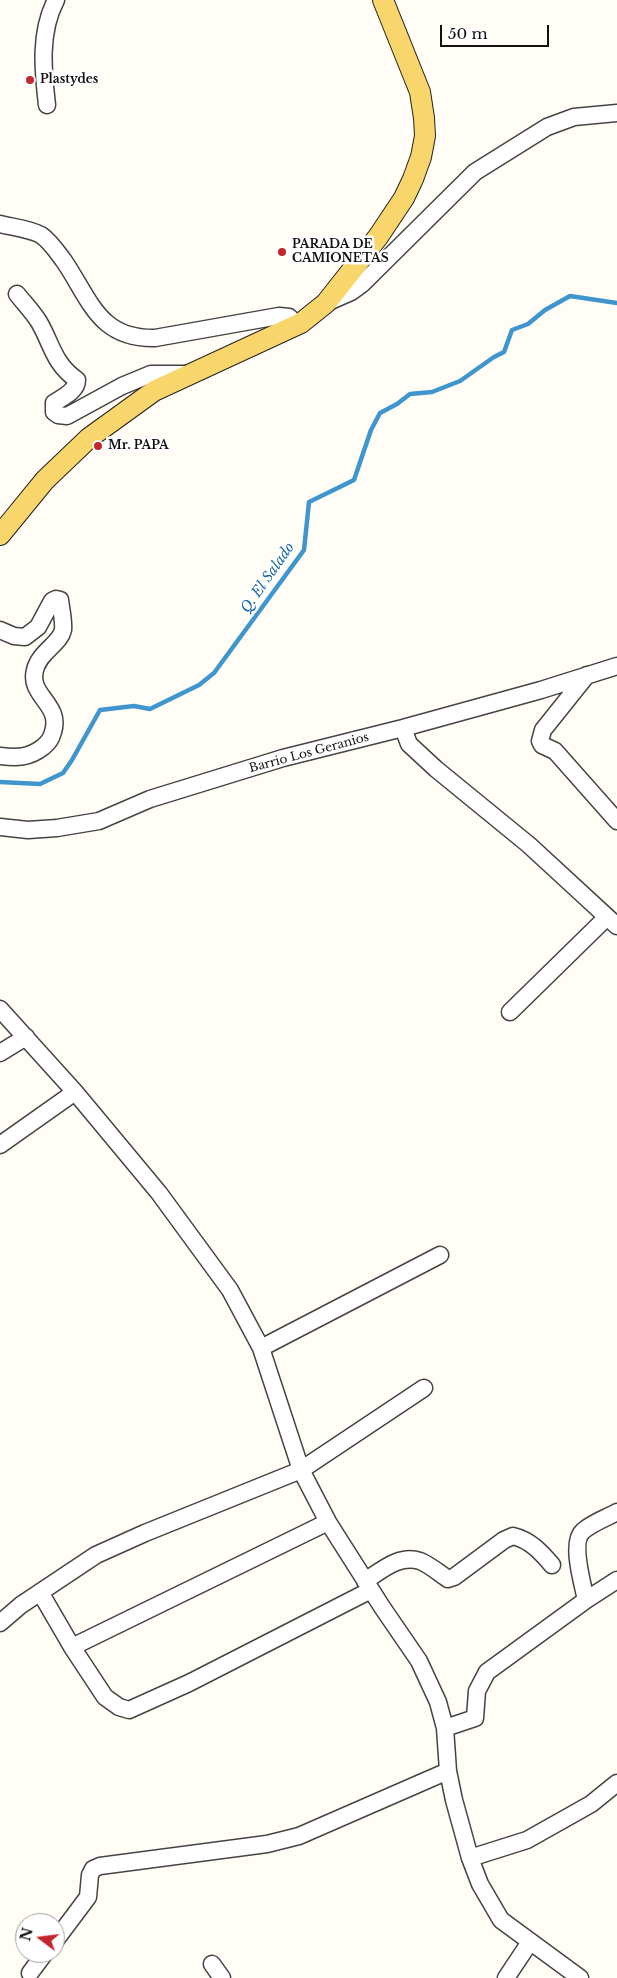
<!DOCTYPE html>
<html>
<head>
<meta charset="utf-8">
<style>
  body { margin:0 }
  #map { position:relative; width:617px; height:1978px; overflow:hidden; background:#fffdf5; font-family:"Libre Baskerville",serif }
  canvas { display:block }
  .north { position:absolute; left:15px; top:1913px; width:50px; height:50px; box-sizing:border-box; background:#fff; border:1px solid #a0a0a0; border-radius:50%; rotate:285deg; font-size:14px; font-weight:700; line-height:20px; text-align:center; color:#111 }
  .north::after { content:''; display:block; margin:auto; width:18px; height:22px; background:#c4262e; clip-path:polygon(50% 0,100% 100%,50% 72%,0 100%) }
  .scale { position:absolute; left:440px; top:25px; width:109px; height:22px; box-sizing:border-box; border:2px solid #111; border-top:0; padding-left:6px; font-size:15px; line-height:18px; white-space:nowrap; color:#111; -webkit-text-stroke:4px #fff; paint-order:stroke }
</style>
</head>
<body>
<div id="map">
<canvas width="617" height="1978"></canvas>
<div class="north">N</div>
<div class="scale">50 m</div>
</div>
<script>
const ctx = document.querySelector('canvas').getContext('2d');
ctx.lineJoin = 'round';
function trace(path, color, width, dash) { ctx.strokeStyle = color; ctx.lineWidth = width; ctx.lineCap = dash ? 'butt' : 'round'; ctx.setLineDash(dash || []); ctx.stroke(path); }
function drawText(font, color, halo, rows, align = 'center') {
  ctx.font = font + ' "Libre Baskerville",serif'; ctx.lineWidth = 5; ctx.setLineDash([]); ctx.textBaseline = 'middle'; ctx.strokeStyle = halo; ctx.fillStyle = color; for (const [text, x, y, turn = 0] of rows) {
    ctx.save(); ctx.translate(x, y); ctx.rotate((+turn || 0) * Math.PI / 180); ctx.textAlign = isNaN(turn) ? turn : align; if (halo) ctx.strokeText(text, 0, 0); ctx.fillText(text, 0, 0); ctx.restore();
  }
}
trace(new Path2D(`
  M0,782L40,784L63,773L72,760L100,710L134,706L150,709L199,685L214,673L304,550L309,502L354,480L371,430L380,413L397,404L410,394L432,392L460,381L494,357L504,352L512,330L528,324L545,310L570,296L617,303`), '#3f96cf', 4.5);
const minor = new Path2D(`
  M47,105C43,71 39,32 56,0
  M0,224C12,227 30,229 41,235C51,242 57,252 64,261C91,301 99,339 155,338L279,316L289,317L297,325
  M17,294C24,303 33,312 39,322C52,344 53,363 77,380C77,391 63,397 54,403V412L58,415L67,416L122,386L151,374H190
  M326,303L351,292L362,284L475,172L547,127L574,117L617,113
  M0,630L14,636L25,637L38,627L52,601L56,599L60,600C61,609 64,621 63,630C60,644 39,652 35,670C28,696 62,704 53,732C51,739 49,742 43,747C29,758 17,758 0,756
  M587,675L543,730L540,741L542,745L555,751L617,821
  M403,728L409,744L436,769L529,845L617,926
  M0,827L28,830L57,828L99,821L150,799L283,758L403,728L541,690L617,666
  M0,1009L75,1092L159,1193L230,1290L261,1348L301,1470L328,1522L382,1607L419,1661L438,1702L445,1728L448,1771L454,1800L470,1858L480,1884L501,1920L580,1978
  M510,1012L607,917
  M0,1053L26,1037
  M0,1145L75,1092
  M261,1348L440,1255
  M365,1581C381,1571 399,1554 420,1561C430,1565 439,1573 448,1579L454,1577L504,1540L513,1536C530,1540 541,1552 552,1565
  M40,1592L72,1647L105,1697L119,1707L129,1710L189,1683L371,1590
  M586,1600C583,1585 570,1542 583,1531C592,1523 606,1518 617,1512
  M0,1623L21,1605L96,1555L145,1533L301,1470L424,1388
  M72,1647L328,1522
  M445,1728L475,1718L477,1691L487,1672L586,1600L617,1580
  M470,1858L527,1840L591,1804L617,1783
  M55,1941L88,1897L90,1875L93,1869L100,1866L267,1844L299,1836L448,1771
  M212,1964L222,1978
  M30,1973L45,1953
  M506,1978L530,1942`);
const major = new Path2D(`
  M0,535L45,480L89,438L154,391L301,323L326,303L378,237L404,198L413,179L421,157L425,136L424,118L420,92L383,0`);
trace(minor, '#444', 19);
trace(major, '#222', 22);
trace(minor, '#fff', 16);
trace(major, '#f9d66b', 20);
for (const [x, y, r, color] of [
  [30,80,5,"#c4262e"],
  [282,252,5,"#c4262e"],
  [98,446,5,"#c4262e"]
]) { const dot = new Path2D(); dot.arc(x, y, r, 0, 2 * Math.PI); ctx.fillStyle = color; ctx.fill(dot); trace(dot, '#fff', 2); }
drawText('bold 12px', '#111', '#fff', [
  ["Plastydes",40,80],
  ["PARADA DE",292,245],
  ["CAMIONETAS",292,259],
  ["Mr. PAPA",108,446]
], 'left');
drawText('12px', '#111', '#fff', [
  ["Barrio Los Geranios",309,753,-15]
]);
drawText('italic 14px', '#1768a6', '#fff', [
  ["Q. El Salado",268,578,-55]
]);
</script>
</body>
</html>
